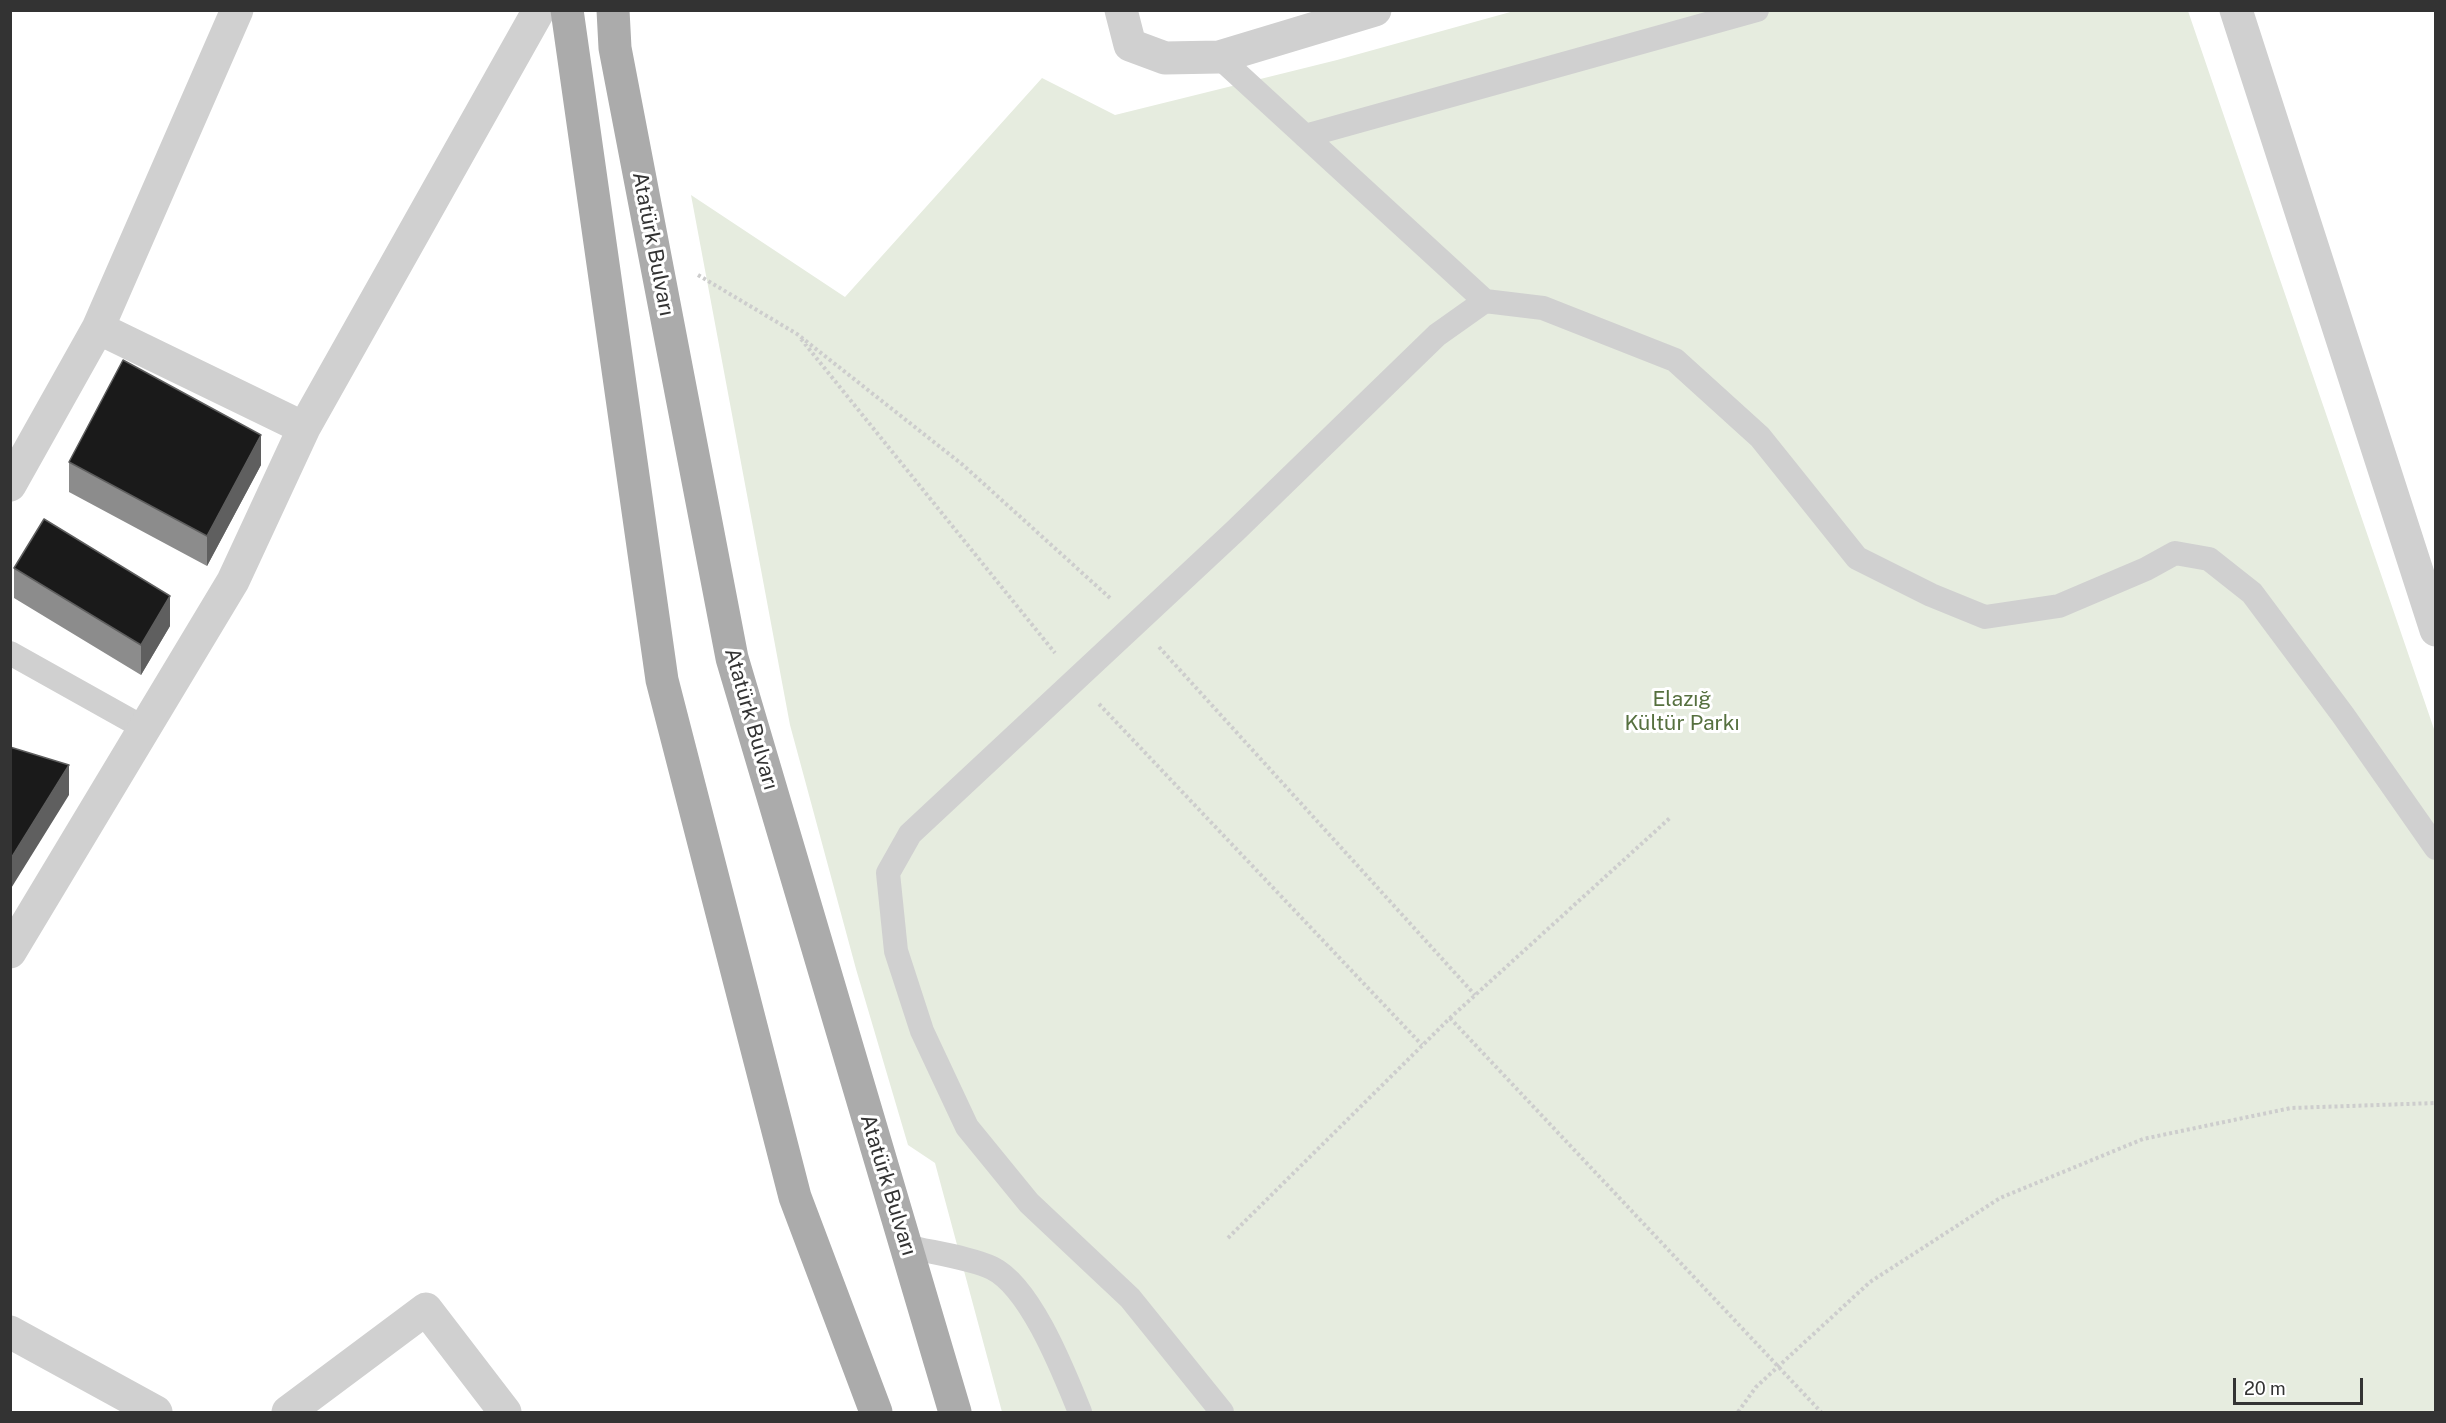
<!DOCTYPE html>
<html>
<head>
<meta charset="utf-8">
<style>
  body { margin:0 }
  #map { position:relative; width:2446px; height:1423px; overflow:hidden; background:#fff; font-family:"Public Sans",sans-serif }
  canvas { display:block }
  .frame { position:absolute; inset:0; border:12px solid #333; pointer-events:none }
  .scale { position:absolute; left:2233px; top:1378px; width:130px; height:27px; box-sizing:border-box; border:3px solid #333; border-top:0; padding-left:8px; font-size:18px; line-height:21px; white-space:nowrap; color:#333; -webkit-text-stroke:4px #fff; paint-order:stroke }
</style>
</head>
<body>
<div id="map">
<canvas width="2446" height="1423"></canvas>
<div class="frame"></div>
<div class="scale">20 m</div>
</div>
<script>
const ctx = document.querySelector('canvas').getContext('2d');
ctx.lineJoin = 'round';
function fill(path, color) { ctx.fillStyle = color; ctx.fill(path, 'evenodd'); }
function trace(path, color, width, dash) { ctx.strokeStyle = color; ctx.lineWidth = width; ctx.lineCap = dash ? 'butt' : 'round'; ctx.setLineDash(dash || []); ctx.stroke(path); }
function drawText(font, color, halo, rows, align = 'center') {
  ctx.font = font + ' "Public Sans",sans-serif'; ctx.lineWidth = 6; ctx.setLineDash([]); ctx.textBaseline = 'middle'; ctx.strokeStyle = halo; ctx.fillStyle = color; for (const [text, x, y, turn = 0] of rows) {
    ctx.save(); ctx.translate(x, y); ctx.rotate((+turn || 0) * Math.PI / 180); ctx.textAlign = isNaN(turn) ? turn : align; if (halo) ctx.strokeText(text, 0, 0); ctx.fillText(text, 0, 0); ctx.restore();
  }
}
fill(new Path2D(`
  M1514,11H2188L2435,732V1412H1002L935,1163L908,1145L856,969L790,725L691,195L845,297L1042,78L1115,115L1337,60Z`), '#e6ecdf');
trace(new Path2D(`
  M698,275L797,334L963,465L1111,599
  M801,339L1055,653
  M1159,647L1475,995
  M1099,704L1422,1045
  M1450,1018L1821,1412
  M1228,1238L1450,1018L1671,817
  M1738,1412L1756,1387L1870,1282L2000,1198L2143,1139L2291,1108L2436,1103`), '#cdcdcd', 4, [3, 3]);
trace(new Path2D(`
  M1219,57L1485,301
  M1305,136L1757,10
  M10,653L144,728
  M906,1246C929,1252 972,1258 992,1268C1031,1287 1064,1373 1080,1412
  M1222,1412L1130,1298L1029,1203L967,1127L922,1031L896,951L888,873L910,834L1235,531L1437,335L1485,301L1543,308L1675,360L1760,437L1857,558L1931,595L1985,617L2059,606L2146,569L2175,553L2209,559L2252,593L2343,715L2436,848`), '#d0d0d0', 24);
trace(new Path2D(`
  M1121,10L1130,45L1165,58L1219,57L1375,10
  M2236,10L2436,630
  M98,328L304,428
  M10,485L98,328L237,10
  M10,952L233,581L304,428L539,10
  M10,1332L156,1412
  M288,1412L426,1309L505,1412`), '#d0d0d0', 33);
trace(new Path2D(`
  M567,10L662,680L795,1197L876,1412
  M613,10L615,48L732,658L955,1412`), '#ababab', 33);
fill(new Path2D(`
  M69,462L261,465L207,566L69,492Z
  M14,568L170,626L141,675L14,598Z`), '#8c8c8c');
fill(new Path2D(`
  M261,435V465L207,566V536Z
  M170,596V626L141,675V645Z
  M69,765V795L10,890V860Z`), '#5f5f5f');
const building = new Path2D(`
  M123,360L261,435L207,536L69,462Z
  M44,519L170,596L141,645L14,568Z
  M10,747L69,765L10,860Z`);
fill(building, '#1a1a1a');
trace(building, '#5f5f5f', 1.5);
drawText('21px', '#333', '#fff', [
  ["Atatürk Bulvarı",653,244,79],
  ["Atatürk Bulvarı",751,719,74],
  ["Atatürk Bulvarı",888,1185,73]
]);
drawText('21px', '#56703f', '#fff', [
  ["Elazığ",1682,700],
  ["Kültür Parkı",1682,724]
]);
</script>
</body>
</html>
